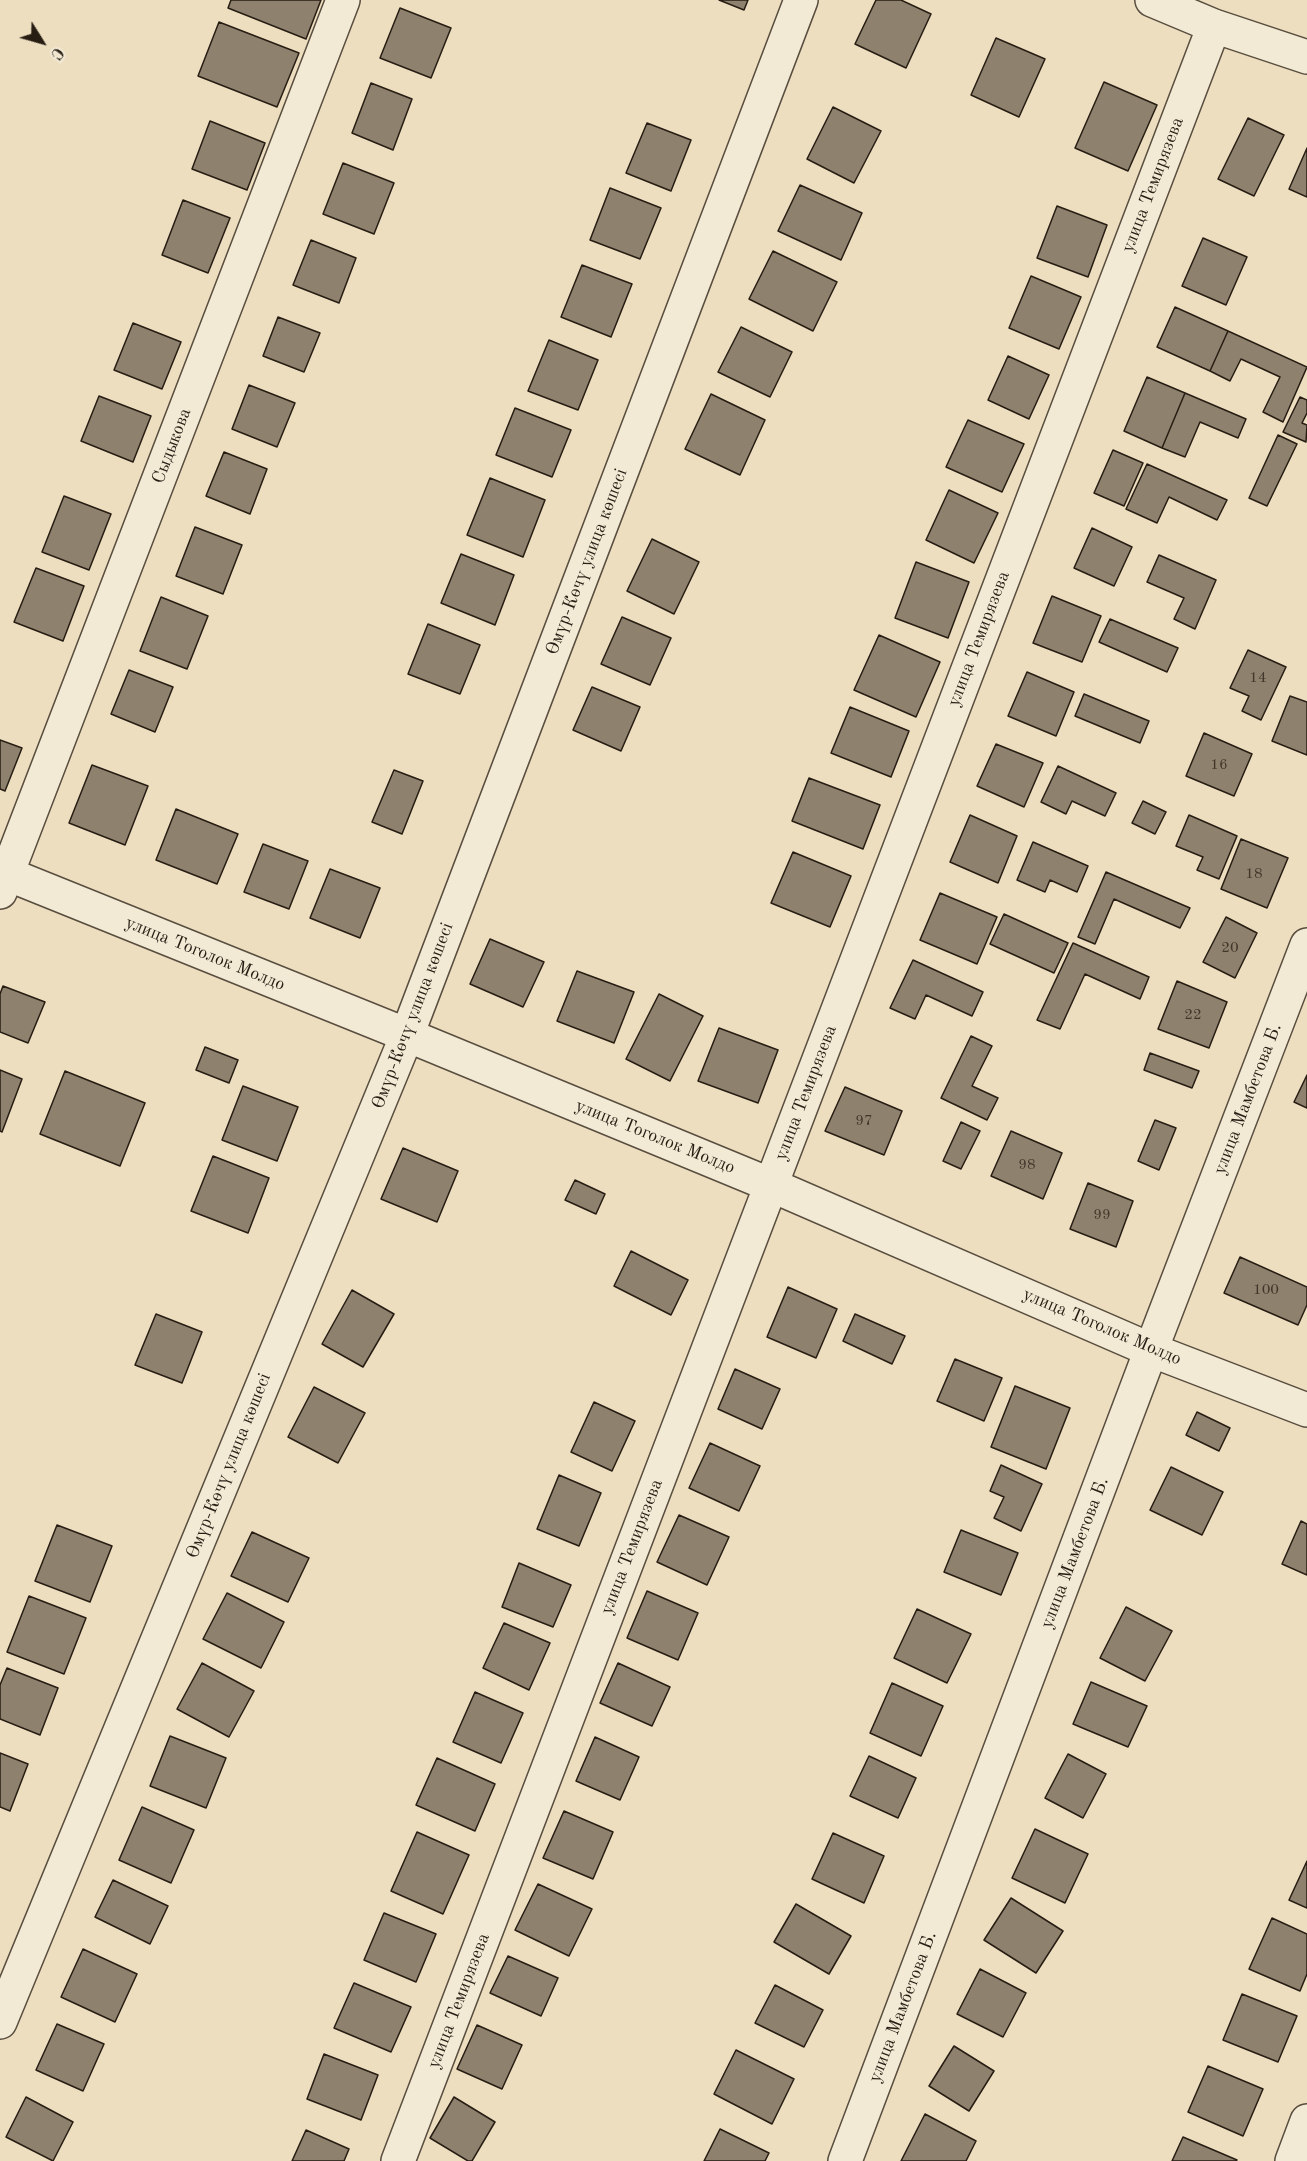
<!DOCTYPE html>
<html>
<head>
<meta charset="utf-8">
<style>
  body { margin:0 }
  #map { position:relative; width:1307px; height:2161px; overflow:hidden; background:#eddec0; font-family:"Old Standard TT",serif }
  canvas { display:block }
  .north { position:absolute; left:12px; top:12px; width:60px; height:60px; -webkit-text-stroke:4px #f3ead6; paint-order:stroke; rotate:127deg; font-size:16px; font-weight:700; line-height:24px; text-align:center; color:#271d13 }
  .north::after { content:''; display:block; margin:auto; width:21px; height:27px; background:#271d13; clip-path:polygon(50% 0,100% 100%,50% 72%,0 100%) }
</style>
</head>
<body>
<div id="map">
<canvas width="1307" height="2161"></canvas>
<div class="north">С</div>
</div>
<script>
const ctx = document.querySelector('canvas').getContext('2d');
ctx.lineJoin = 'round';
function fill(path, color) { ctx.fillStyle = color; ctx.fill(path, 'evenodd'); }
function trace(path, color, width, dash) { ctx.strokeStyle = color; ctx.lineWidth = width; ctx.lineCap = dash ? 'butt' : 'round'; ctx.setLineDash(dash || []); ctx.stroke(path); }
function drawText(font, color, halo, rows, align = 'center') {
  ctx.font = font + ' "Old Standard TT",serif'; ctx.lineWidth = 6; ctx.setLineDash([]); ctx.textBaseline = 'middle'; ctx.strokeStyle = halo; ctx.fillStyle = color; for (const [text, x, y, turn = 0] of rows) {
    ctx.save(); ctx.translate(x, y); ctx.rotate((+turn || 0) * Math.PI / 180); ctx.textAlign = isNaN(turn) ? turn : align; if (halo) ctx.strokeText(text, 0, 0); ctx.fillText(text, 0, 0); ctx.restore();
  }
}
const building = new Path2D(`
  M231,0H321L306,39L228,8Z
  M719,0H748L744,10Z
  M876,0H901L931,14L906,68L855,44Z
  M400,8L451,28L431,78L380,58Z
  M219,22L299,53L277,107L198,76Z
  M996,38L1045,59L1019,117L971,95Z
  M1104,82L1157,105L1128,171L1075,148Z
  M371,83L412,99L393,150L352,133Z
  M833,107L881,131L854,183L807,159Z
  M1248,118L1284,135L1254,196L1218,179Z
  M210,121L265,143L247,190L192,169Z
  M647,123L691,140L671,191L626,173Z
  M1307,148V197L1289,189Z
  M343,163L394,183L374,234L323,214Z
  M800,185L862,213L841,260L778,231Z
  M610,188L661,208L640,259L590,240Z
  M183,200L230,218L208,273L162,255Z
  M1057,206L1107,225L1088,277L1037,258Z
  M1203,238L1247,257L1226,305L1182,286Z
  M311,240L356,258L339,303L293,285Z
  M773,251L837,282L813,331L749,299Z
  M582,265L632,284L611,337L561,317Z
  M1031,276L1081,297L1059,349L1009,328Z
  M1175,307L1228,331L1210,371L1157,347Z
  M278,317L320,333L304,372L263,356Z
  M133,323L181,342L162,389L114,370Z
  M741,327L792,352L770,397L718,372Z
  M1228,331L1307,367L1283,422L1263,412L1280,377L1241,359L1230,381L1210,371Z
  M549,340L598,360L578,410L528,391Z
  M1008,356L1049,375L1029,419L988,400Z
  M1147,377L1185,393L1162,448L1124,431Z
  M249,385L295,403L277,447L232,429Z
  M1185,393L1246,419L1238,438L1200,422L1185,457L1162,448Z
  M711,394L765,420L740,475L685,449Z
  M99,396L151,416L133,462L81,441Z
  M1300,397L1307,400V413L1302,423L1307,425L1306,442L1283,432Z
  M515,408L571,430L552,477L496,455Z
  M968,420L1024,444L1002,492L946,467Z
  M1278,435L1297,444L1267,506L1249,498Z
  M1113,450L1143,463L1124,506L1094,493Z
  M224,452L267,469L250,514L206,496Z
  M1147,464L1227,500L1217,520L1169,497L1157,523L1126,509Z
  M490,478L545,500L523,557L467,535Z
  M949,490L998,513L974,563L926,540Z
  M64,496L111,514L89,570L42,552Z
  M195,527L242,545L223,594L176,576Z
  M1092,528L1132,547L1114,586L1074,568Z
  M652,539L699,562L674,614L627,591Z
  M461,554L514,575L495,625L441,603Z
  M1159,555L1216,580L1195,629L1174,619L1184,598L1147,582Z
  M916,562L969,582L948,638L895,618Z
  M36,568L84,586L63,641L14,622Z
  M1052,596L1101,616L1082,662L1033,643Z
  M161,597L208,616L187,669L140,651Z
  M622,617L671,638L650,685L601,664Z
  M1110,619L1178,648L1167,672L1099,642Z
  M428,624L480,645L460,694L408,674Z
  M879,635L940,662L916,717L854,690Z
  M1248,650L1286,667L1261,720L1242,711L1249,696L1230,688Z
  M129,670L173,687L155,732L111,714Z
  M1027,672L1074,692L1056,736L1008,716Z
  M592,687L640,707L621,751L573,730Z
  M1084,694L1149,721L1140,743L1075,716Z
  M1290,696L1307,702V755L1272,741Z
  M850,707L909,731L891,777L831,753Z
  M1204,733L1252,754L1234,796L1186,776Z
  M0,740L22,748L5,791L0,789Z
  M996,744L1043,763L1024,807L977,786Z
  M92,765L148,786L125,845L69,823Z
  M1058,766L1116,793L1105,816L1072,801L1066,814L1041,802Z
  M394,770L423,781L402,834L372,822Z
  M809,778L880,805L863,849L792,821Z
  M1143,801L1166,812L1155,834L1132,823Z
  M176,809L238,834L217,884L156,860Z
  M970,815L1017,836L998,883L950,862Z
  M1189,815L1237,836L1219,879L1197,870L1203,857L1176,846Z
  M1241,839L1288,858L1267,908L1221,889Z
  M1033,842L1088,866L1077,892L1050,880L1045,892L1017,880Z
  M263,844L308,861L289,909L244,892Z
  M793,852L851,876L830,927L771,903Z
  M330,869L380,888L360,938L310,918Z
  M1106,872L1190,908L1180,928L1114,899L1095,944L1078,937Z
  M940,893L997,917L977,964L920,940Z
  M1004,914L1068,943L1054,973L990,944Z
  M1226,917L1257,933L1235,978L1203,962Z
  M490,939L544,962L523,1007L470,984Z
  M1073,943L1149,977L1140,999L1085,974L1060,1029L1037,1020Z
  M913,960L983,992L972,1016L926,995L915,1019L890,1008Z
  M577,971L634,992L614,1043L557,1021Z
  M1177,981L1227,1002L1209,1048L1158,1029Z
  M3,986L45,1002L28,1043L0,1032V994Z
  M659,994L703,1016L670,1081L626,1059Z
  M719,1028L778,1050L758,1103L698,1081Z
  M971,1036L992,1046L972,1086L998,1098L987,1120L941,1098Z
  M205,1047L238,1060L229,1083L196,1070Z
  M1150,1053L1199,1071L1192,1088L1144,1070Z
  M0,1070L22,1079L2,1132L0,1131Z
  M65,1071L145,1103L120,1166L40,1134Z
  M1307,1075V1108L1294,1102Z
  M243,1086L298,1107L277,1161L222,1140Z
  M845,1087L902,1111L884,1155L825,1131Z
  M1155,1120L1176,1128L1159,1170L1138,1161Z
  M961,1122L980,1131L961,1169L943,1161Z
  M1011,1131L1062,1153L1043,1199L991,1176Z
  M403,1148L458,1171L437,1222L381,1199Z
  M213,1156L269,1178L248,1233L191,1211Z
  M575,1180L605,1194L596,1214L565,1200Z
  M1088,1183L1133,1201L1116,1247L1070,1229Z
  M631,1251L688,1280L671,1315L614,1286Z
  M1240,1257L1307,1287V1305L1298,1325L1224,1293Z
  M788,1287L837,1309L816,1358L767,1337Z
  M352,1290L394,1314L363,1367L322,1344Z
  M156,1314L202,1332L182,1383L135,1365Z
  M855,1314L905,1336L892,1364L843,1341Z
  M955,1359L1002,1378L984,1421L937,1401Z
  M735,1369L780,1389L762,1429L718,1409Z
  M1015,1386L1070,1408L1046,1469L991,1447Z
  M314,1387L365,1413L338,1463L288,1437Z
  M594,1402L635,1421L612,1471L571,1452Z
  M1197,1412L1230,1428L1219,1451L1186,1435Z
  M710,1443L760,1466L739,1511L689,1488Z
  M1001,1465L1042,1484L1021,1531L994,1518L1004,1497L990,1491Z
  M1171,1467L1223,1492L1202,1535L1150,1510Z
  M559,1475L601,1493L579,1546L537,1529Z
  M679,1515L729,1537L707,1585L657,1562Z
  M1301,1521L1307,1524V1575L1282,1564Z
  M57,1525L112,1546L90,1602L35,1581Z
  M961,1530L1018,1553L1001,1595L944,1572Z
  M252,1532L309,1558L288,1602L231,1576Z
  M519,1563L571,1585L553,1627L502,1607Z
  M647,1591L698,1613L678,1660L627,1638Z
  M227,1593L284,1622L261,1668L203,1639Z
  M29,1596L86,1618L64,1674L7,1652Z
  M1126,1607L1172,1631L1145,1681L1100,1658Z
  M917,1609L971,1634L947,1683L894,1658Z
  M504,1623L550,1643L529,1690L483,1668Z
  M202,1663L254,1691L229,1737L177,1709Z
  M618,1663L670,1687L652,1726L600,1703Z
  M7,1668L58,1688L40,1735L0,1719V1685Z
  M1091,1682L1147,1706L1128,1747L1073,1724Z
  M892,1683L943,1706L921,1756L870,1733Z
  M475,1692L523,1713L501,1763L453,1742Z
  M170,1736L226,1758L206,1808L150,1786Z
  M595,1737L639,1757L620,1800L576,1781Z
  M0,1753L28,1764L10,1811L0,1807Z
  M1068,1754L1106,1774L1083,1818L1045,1798Z
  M869,1756L916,1778L898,1818L850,1796Z
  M437,1758L495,1784L475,1831L416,1805Z
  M142,1807L194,1830L171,1883L119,1860Z
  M564,1811L613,1832L593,1879L543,1858Z
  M1035,1829L1088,1854L1065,1903L1012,1878Z
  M417,1832L469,1855L443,1914L391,1891Z
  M833,1833L884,1856L864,1903L812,1879Z
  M1307,1861V1908L1289,1900Z
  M113,1880L168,1906L150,1944L95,1917Z
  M538,1884L592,1909L569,1956L515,1930Z
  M1011,1898L1063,1931L1036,1973L984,1940Z
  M796,1904L851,1936L829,1974L774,1942Z
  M384,1913L436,1934L416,1982L364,1960Z
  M1272,1918L1307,1934V1974L1300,1991L1249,1969Z
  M83,1949L137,1974L115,2022L61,1997Z
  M508,1956L558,1978L541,2016L490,1993Z
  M980,1969L1026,1993L1003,2037L957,2014Z
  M354,1983L411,2007L391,2052L334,2028Z
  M775,1985L823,2010L804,2047L755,2023Z
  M1242,1994L1297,2016L1278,2062L1223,2040Z
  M57,2024L104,2044L83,2091L36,2070Z
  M477,2025L522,2045L502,2089L457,2069Z
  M954,2046L994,2071L969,2111L929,2086Z
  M736,2050L794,2079L772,2124L714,2094Z
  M324,2054L378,2075L361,2120L307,2099Z
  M1208,2066L1263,2089L1243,2136L1188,2112Z
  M26,2097L73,2122L53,2161L6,2137Z
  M454,2097L495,2122L472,2161H468L430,2138Z
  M925,2114L976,2141L966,2161H901Z
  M720,2129L769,2153L765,2161H704Z
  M306,2130L349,2149L344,2161H292Z
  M1183,2137L1237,2160L1236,2161H1172Z`);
fill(building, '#8e816d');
trace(building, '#271d13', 1.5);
const minor = new Path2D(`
  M1152,0L1214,26L1307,57
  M0,871L407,1035L771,1185L1151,1350L1307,1410
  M0,892L343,0
  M0,2022L407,1035L801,0
  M398,2161L1214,26
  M845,2161L1151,1350L1307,945
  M1292,2161L1307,2121`);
trace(minor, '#584d3e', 36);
trace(minor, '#f3ead6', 33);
drawText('15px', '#41362a', null, [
  ["14",1258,678],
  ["16",1219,765],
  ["18",1254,874],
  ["20",1230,948],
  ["22",1193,1015],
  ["97",864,1121],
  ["98",1027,1165],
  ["99",1102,1215],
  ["100",1266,1290]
]);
drawText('18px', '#271d13', '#f3ead6', [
  ["улица Темирязева",1153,185,-69],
  ["Сыдыкова",172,446,-69],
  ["Өмүр-Көчү улица көшесі",587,562,-69],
  ["улица Темирязева",979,639,-69],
  ["улица Тоголок Молдо",205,954,22],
  ["Өмүр-Көчү улица көшесі",413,1016,-69],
  ["улица Темирязева",806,1093,-69],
  ["улица Мамбетова Б.",1248,1099,-69],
  ["улица Тоголок Молдо",655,1137,22],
  ["улица Тоголок Молдо",1102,1327,23],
  ["Өмүр-Көчү улица көшесі",229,1466,-68],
  ["улица Темирязева",632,1547,-69],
  ["улица Мамбетова Б.",1075,1553,-69],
  ["улица Темирязева",459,2001,-69],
  ["улица Мамбетова Б.",903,2007,-69]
]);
</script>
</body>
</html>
